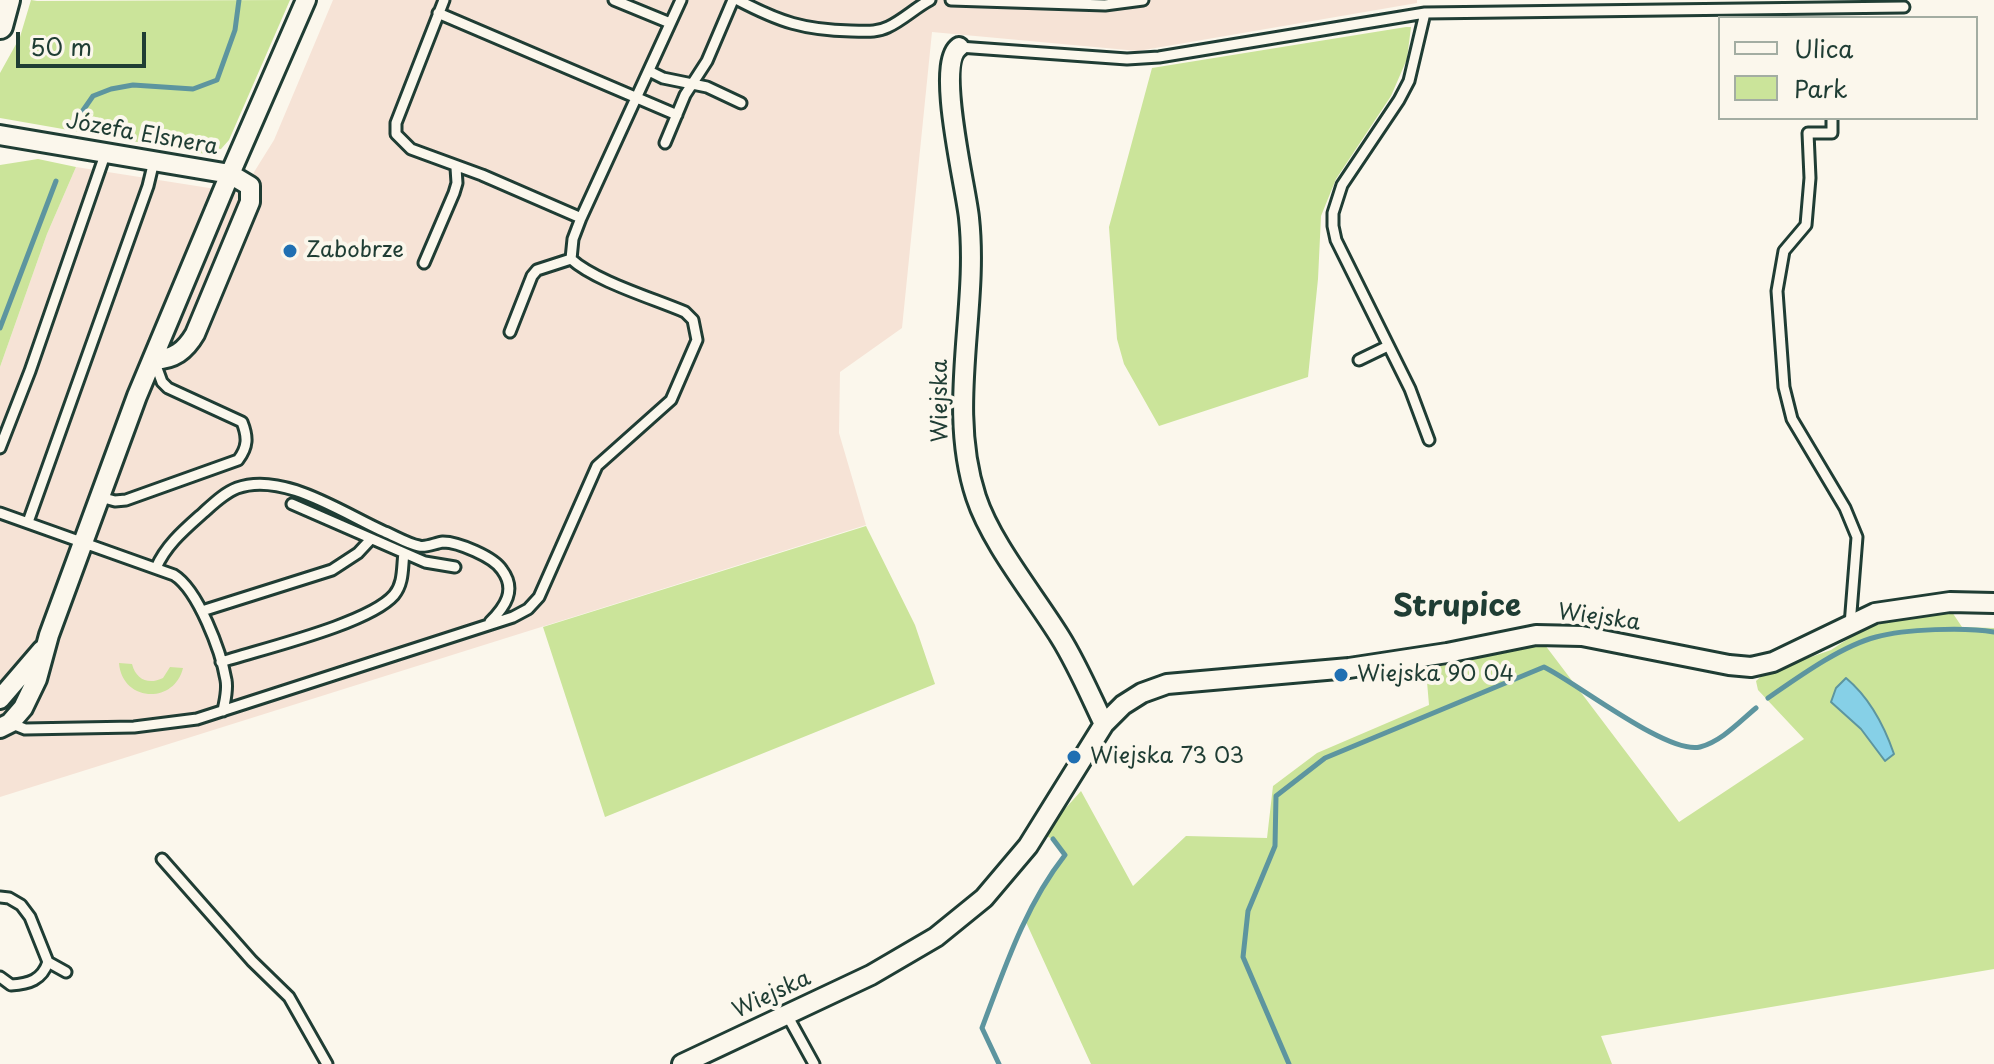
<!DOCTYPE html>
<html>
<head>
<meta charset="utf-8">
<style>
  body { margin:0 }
  #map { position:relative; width:1994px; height:1064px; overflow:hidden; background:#fbf7ec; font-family:"Playpen Sans",sans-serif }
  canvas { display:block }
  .legend { position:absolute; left:1718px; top:16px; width:260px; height:104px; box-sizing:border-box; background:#fbf7ec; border:2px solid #a3ada2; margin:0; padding:10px 14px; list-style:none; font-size:24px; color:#1f3d34 }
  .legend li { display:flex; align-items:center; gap:16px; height:40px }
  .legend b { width:40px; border:2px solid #a3ada2 }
  .scale { position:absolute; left:16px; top:32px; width:130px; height:36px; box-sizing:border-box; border:4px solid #1f3d34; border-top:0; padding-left:10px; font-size:24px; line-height:28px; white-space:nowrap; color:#1f3d34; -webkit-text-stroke:6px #fbf7ec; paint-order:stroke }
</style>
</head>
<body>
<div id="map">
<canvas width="1994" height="1064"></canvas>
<ul class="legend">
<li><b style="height:10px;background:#fbf7ec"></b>Ulica</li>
<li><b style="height:22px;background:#cbe49a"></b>Park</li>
</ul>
<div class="scale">50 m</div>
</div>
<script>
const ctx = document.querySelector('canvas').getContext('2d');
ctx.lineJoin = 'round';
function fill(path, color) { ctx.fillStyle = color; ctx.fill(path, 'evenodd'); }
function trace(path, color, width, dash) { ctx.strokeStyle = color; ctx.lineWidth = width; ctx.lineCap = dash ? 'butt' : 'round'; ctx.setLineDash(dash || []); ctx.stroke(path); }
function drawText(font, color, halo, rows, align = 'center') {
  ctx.font = font + ' "Playpen Sans",sans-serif'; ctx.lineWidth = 8; ctx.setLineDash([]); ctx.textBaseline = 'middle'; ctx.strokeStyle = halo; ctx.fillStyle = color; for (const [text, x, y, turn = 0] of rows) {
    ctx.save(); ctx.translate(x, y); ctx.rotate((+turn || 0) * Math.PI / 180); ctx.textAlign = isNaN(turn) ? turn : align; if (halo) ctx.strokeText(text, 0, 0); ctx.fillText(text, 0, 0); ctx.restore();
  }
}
fill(new Path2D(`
  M333,0H1417V3L1138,51L932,32L902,328L840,372L839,433L866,525L0,797V367L47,234L76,167L241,193L274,140Z`), '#f6e3d6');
fill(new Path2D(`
  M31,0L37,1L290,0L229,140L221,149L206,154L0,118V73L20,37Z
  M1406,27H1411L1407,59L1391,96L1336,179L1321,216L1318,279L1308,377L1159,426L1124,364L1117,339L1109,227L1152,68Z
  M38,159L76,167L47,234L0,367V165Z
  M866,526L915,625L935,684L605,817L543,627Z
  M1952,612L1962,627L1994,628V969L1601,1036L1612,1064H1091L1025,920L1043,884L1065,855L1053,839L1046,836L1055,820L1081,791L1133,886L1186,836L1267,838L1273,786L1317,753L1429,705L1426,670L1515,647L1545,645L1679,822L1804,739L1758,690L1756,681L1765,673L1831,650L1863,629L1894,620Z
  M119,663L132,664C136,680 149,685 163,678L170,667L183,668C174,705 122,702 119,663Z`), '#cbe49a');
const water = new Path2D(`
  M1846,678C1870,698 1884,725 1894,754L1885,761L1861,729L1831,702L1836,688Z`);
fill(water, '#86d0e7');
trace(water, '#5d959f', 2);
trace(new Path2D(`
  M77,119L93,96L111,89L133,85L193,89L217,80L235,30L239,0
  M0,328L56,181
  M1768,698C1797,678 1841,646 1876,637C1905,629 1965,627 1994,632
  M999,1064L982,1028C1005,967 1025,906 1065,855L1053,839
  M1289,1064L1243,957L1248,911L1275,846L1276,796L1325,758L1544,667C1577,683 1668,755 1700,747C1722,741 1739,722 1756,708`), '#5d959f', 5);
const service = new Path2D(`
  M444,0L396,123V134L411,149L482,175L581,218
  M614,0L670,23
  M738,0C780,22 804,30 851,31C864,31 876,33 888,27C903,20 915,8 930,0
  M951,0L1105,5L1143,0
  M438,13L677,115
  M1425,13L1409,81L1399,100L1342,185L1333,213V226L1336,240L1410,389L1429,440
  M959,47L1127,59L1159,57L1425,13L1904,7
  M649,71L663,78L707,87L741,103
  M1832,118V133H1808L1810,178L1806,225L1784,251L1777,291L1784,387L1792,419L1845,508L1857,537L1850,625
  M665,143L685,95L707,61L733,0
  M424,263L454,193L457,183L456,168
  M510,332L532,276L537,270L571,259
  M1359,360L1388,346
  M0,448L30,371L106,152
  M100,497L115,501L126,500L238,460C248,447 248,437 242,422L168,388L162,382L154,360
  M292,504L425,562L455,567
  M0,513L174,575C198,590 221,651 226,680C228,690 225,700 223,711
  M28,522L148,186L154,161
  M156,568C166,545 184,530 203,513C213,504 224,493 237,488C283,471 344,514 385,532C395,536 408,544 419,546C426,548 435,543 443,542C458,542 494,557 502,570C517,590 505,607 490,622
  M202,611L332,570L358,553L371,539
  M221,662C261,649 369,624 394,595C404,583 402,567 404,553
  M10,723L25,729L134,727L197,719L513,617L528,609L539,597L597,466L671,400L697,340L693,320L685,312C652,298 595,281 571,259L573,239L581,218L681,0
  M162,859L252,961L289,997L327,1064
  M0,897L9,898L21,905L30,917L48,962L66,972
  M0,977L11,985C29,984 42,980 48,962
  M787,1015L814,1064`);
const minor = new Path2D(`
  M959,47C935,64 966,187 969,218C979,310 946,406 976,497C991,543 1034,595 1060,637C1077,664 1090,695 1104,724
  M0,135L230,174L306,0
  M0,699L42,650
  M0,728L10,723L23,708L37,679L49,635L137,396L230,174L250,186V202L195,334C185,351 174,359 154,360
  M682,1064L871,975L936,937L984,898L1028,846L1104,724L1123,705L1142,693L1167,684L1349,668L1447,653L1536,635L1582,636L1729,665L1751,667L1773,662L1875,613L1950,602L1994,603`);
const tertiary = new Path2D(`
  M0,26L7,0`);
trace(service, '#1f3d34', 15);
trace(minor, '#1f3d34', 24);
trace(tertiary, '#1f3d34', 30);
trace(service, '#fbf7ec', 9);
trace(minor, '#fbf7ec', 18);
trace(tertiary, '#fbf7ec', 24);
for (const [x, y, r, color] of [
  [290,251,8,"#1f6fb2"],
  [1341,675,8,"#1f6fb2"],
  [1074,757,8,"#1f6fb2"]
]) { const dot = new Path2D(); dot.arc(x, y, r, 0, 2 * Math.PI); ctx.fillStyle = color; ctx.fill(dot); trace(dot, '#fbf7ec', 3); }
drawText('22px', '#1f3d34', '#fbf7ec', [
  ["Józefa Elsnera",142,135,10],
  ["Wiejska",941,401,-90],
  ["Wiejska",1599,618,8],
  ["Wiejska",772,995,-25]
]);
drawText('22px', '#1f3d34', '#fbf7ec', [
  ["Zabobrze",306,251],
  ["Wiejska 90 04",1357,675],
  ["Wiejska 73 03",1090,757]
], 'left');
drawText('bold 30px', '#1f3d34', '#fbf7ec', [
  ["Strupice",1457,608]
]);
</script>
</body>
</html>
